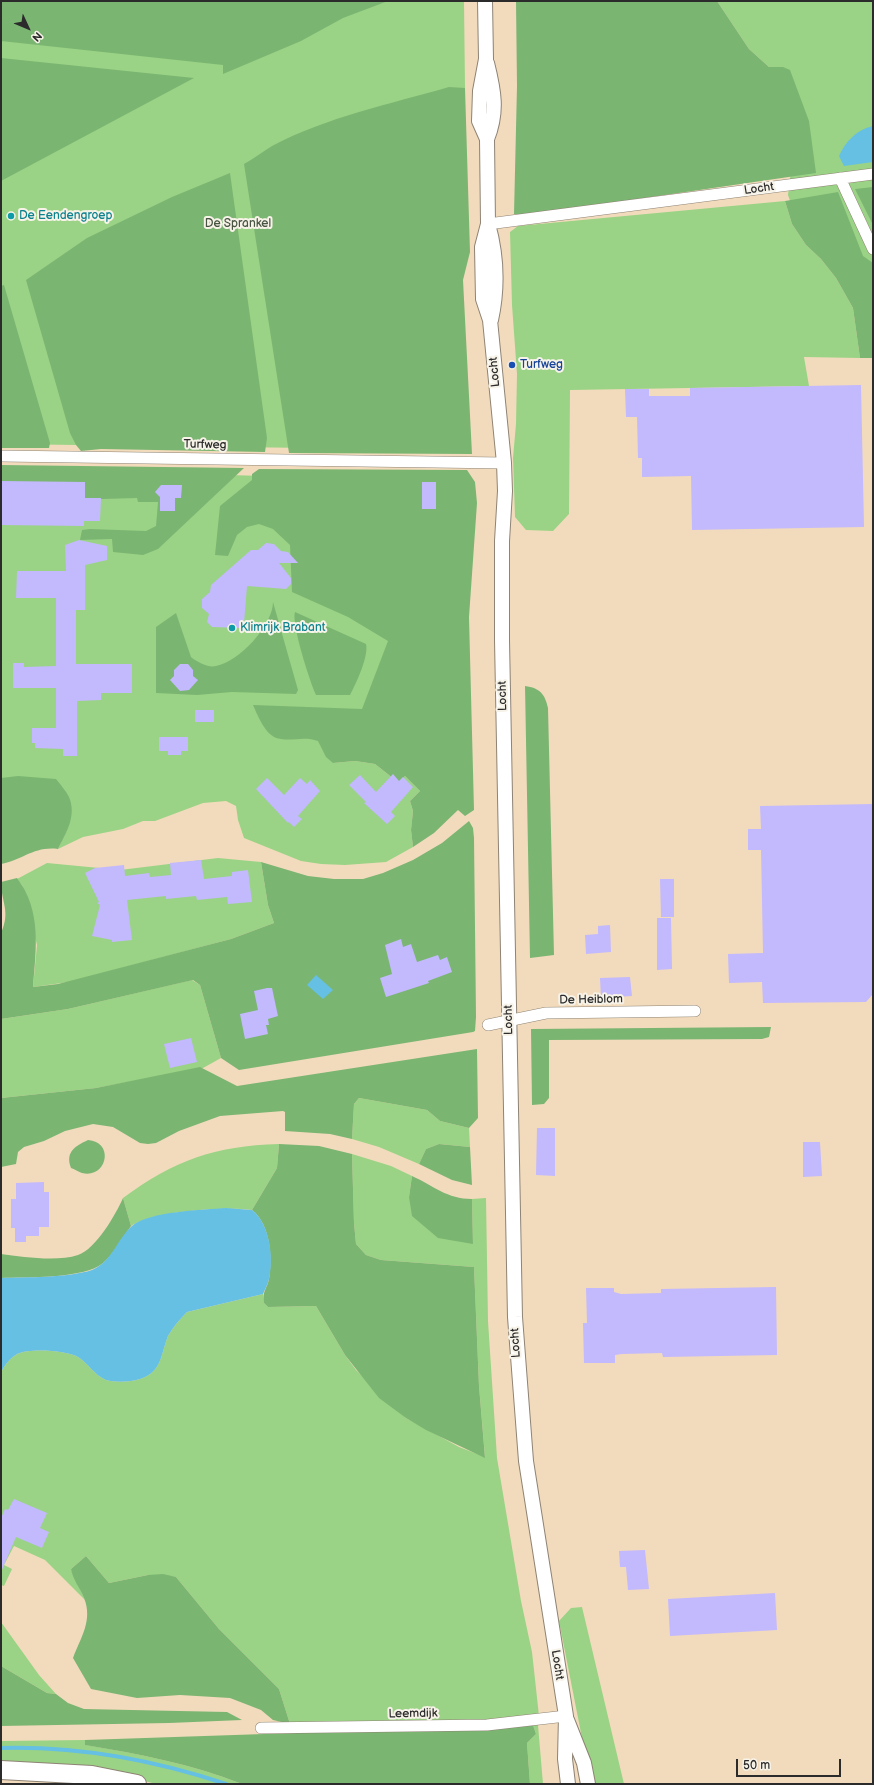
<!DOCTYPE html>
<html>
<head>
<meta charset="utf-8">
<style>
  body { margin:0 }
  #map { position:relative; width:874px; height:1785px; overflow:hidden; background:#f2dbbc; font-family:"Balsamiq Sans",sans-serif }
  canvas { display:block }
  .frame { position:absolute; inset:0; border:2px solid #2b2b2b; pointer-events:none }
  .north { position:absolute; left:8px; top:8px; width:40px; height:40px; -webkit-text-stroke:3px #f7f3e8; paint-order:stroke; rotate:134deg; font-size:11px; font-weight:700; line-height:16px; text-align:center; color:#2b2b2b }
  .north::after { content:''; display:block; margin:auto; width:14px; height:18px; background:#2b2b2b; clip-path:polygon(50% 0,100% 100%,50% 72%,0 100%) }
  .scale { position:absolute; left:736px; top:1759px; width:105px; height:18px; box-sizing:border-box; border:2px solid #2b2b2b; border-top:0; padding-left:5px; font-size:12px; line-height:14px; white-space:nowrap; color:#2b2b2b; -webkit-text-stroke:3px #f7f3e8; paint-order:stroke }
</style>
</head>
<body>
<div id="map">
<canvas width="874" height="1785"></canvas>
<div class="frame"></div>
<div class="north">N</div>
<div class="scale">50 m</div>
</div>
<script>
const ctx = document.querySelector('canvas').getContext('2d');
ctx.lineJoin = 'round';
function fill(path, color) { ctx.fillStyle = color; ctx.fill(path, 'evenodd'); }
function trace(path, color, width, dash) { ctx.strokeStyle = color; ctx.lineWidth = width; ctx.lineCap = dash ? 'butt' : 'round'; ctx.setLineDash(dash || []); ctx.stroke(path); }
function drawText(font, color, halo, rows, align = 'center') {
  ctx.font = font + ' "Balsamiq Sans",sans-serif'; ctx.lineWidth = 4; ctx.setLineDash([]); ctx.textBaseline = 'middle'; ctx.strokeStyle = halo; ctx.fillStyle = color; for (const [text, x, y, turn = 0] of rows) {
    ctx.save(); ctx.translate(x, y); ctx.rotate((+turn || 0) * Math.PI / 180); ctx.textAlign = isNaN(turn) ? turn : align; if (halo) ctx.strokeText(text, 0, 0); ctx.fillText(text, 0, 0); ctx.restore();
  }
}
fill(new Path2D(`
  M1,1H464L465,88H460L465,450L1,444Z
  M717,1H873V354L858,305L797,221L788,195L791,171L769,67L749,49Z
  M785,201L792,224L806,245L821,259L836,278L853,308L860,358L804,357L809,386L570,390L569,514L553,531L526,530L515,517L513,458L516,424L517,374L512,305L510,232L518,226Z
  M1,469L265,476L459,537L333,763L355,761L375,764L399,783L405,776L420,791L410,801L413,811L411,830L413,847L386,862L345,865L321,864L301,861L244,838L238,820L236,806L226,801L203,803L155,821H143L123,829L83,837L58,849L67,830L1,851Z
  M218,858L261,862L268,905L274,923L231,939L69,982L33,987L37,945L22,885L17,879L47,863L120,870Z
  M192,980L200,985L221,1058L203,1068L96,1088L1,1098V1019L68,1009Z
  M359,1098L427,1110L440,1121L469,1128L470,1147L439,1144L426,1149L419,1164L379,1147L352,1139L354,1104Z
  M279,1144L277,1168L252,1210C226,1206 151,1211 131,1226L123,1198C175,1160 214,1146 279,1144Z
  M352,1154L391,1166L412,1176L409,1197L473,1244L472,1199L486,1198L488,1321L497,1458L521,1601L532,1652L539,1716L489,1721L290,1724L279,1689L219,1629L176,1577L148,1575L109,1583L86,1556L71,1569L85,1600L45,1560L14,1546L4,1565L12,1569L4,1586L1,1585V1372C5,1365 10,1358 17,1354C29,1348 66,1350 78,1357C88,1363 94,1375 106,1380C116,1383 136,1382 145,1377C162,1370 162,1350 168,1336C173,1327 180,1319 187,1312L263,1294L264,1303L268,1307L316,1306L345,1355L356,1370L406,1418L459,1447L485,1457L479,1386L474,1267L381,1260L366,1255L356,1244L354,1223Z
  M582,1607L624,1784H591L559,1621L571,1608Z
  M1,1622L39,1675L56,1694L47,1693L1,1666Z
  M533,1725H538L543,1784H530L527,1743L536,1734Z
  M85,1740L86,1745C139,1754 192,1764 242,1784H157L135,1779L1,1766V1741Z`), '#9ad385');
fill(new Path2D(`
  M1,1H388L343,18L301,41L223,74V65L1,41Z
  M516,1H717L749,49L769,67H783L790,70L809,121L816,173L521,216L514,214L517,86Z
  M1,58L194,78L1,181Z
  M449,87L465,88L470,252L463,280L472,454L289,453L244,164C253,159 262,152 272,146C327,117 390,104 449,87Z
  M230,173L267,438L265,452L101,449L81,451L76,445L70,433L26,280L87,238L172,197Z
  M873,187V225L855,189Z
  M838,192L863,256L873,263V358H860L853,308L836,278L821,259L806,245L792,224L785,201Z
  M4,285L50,443L49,448H1V286Z
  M1,465L244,468L158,549L143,555L113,552L112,539L80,540L82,530L90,529L146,531L156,526L158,502H138L137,498L1,502Z
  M259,469L467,470L475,482L477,503L469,617L474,810L465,816L458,810L434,833L413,847L411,830L413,811L410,801L420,791L405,776L399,783L375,764L355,761L333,763L326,757L318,741C304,736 295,741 281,739C266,738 258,716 253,705L362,709L388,641L348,617L292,592L290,545L273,529L259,524L247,527L237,535L228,556L215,555L220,506L252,480V474Z
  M273,602L298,690L296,694L232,692L197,695L156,693V627L176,613L191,657C197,662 208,668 216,666C239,662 273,625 273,602Z
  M295,612L366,644C369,656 356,684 350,695H316C310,682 291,623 295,612Z
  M525,686C540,688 545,694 548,708L554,955L530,958Z
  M18,776L56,779C60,784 66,791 69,797C77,816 66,833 58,849C34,846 23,860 1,864V778Z
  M469,821L473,828L474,838L476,1017L475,1031L473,1032L239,1070L221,1058L200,985L193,980L68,1009L1,1019V933C11,911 1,902 1,882L17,878C42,911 36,949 33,987L58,984L231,939L274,923L268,905L261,862L308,876L334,879H363L383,873L413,860L442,843Z
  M771,1027L769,1037L762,1039L549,1040V1098L544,1104L532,1105L531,1029Z
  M477,1049L478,1118L469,1128L440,1121L427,1110L359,1098L354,1104L352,1139L330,1134L285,1131V1112L283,1111L220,1116L179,1131L156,1143L148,1144L140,1143L113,1127L93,1124L65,1131L44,1141L24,1147L18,1152L16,1164L1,1167V1098L96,1088L200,1067L237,1086Z
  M88,1140C115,1142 107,1179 82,1173C79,1172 74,1169 71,1168C65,1152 75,1146 88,1140Z
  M279,1144L319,1146L352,1154L354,1223L356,1244L366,1255L381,1260L474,1267L479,1386L485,1458L426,1430L406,1418L379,1398L345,1355L316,1306L268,1307L264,1303C262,1291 267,1289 269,1279C273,1257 270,1224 252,1210L277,1168Z
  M439,1144L470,1147L472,1185L452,1180L419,1164L426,1149Z
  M412,1176C434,1186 447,1199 472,1199L473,1244L438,1238L412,1216L409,1197Z
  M123,1198L131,1226C122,1238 114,1254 103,1263C85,1279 25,1277 1,1278V1254C23,1257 57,1262 78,1255C96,1249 116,1214 123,1198Z
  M86,1556L109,1583L148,1575L163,1574L176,1577L219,1629L279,1689L290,1724L273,1720L261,1710L230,1698L180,1695L137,1698L91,1689L73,1658C81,1637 93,1620 84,1598C80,1588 73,1580 71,1569Z
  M1,1666L47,1693L56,1694L68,1703L84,1709L227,1712L242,1720L169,1723L1,1726Z
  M533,1725L536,1734L527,1743L530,1784H242C192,1764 139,1754 85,1745V1740Z`), '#7bb572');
fill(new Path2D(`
  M873,126V162L844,166L839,156C846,141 856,130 873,126Z
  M316,975L333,990L323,999L307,985Z
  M226,1208L252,1210C270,1224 274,1258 269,1279C268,1284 265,1289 263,1294L187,1312C180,1319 173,1327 168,1336C162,1350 162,1370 145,1377C136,1382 116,1383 106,1380C94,1375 88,1363 78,1357C66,1350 29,1348 17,1354C10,1358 5,1365 1,1372V1278C26,1277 68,1278 92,1270C112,1262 117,1239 132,1226C149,1211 204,1210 226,1208Z`), '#65c0e3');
trace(new Path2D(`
  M1,1748C77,1746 154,1760 226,1784`), '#65c0e3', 4);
fill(new Path2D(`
  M861,385L864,527L692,530L691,476L642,477V458H638L637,417H626L625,389H649V396H690V388Z
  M1,481L85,482V498H101L100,521H84V526L1,525Z
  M422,482H436V509H422Z
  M161,485H182L181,498H175V511H160V497L155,492Z
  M79,540L107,546V560L85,565V610H76V664H132V693H101V700L77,701V756H63V749L35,748V743H32V728H56V688H13V663H24V667L56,666V598H16L17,571H66L65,545Z
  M266,543L274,544L281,551L288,552L298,563H279L291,578V584L286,589L247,586L244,623L240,628L212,627L207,622L209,614L202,608V599L210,592L211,585L251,550H258Z
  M180,664H188L193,670V676L198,680L189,690L180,691L170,680L174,676V670Z
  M195,710H214V722H195Z
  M159,737H188V751H181V755H168V751H159Z
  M393,774L399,781L403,777L413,787L391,812L395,816L387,824L364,803L366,802L349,785L360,775L376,792Z
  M267,778L284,795L300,778L307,784L310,780L320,791L298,816L302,819L294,827L289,822L288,823L256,789Z
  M873,804V994L866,1002L763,1003L762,982L729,983L728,954L763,953L761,850H748V829H761L760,806Z
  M201,860L204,879L232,876V872L248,870L252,902L228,904L227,897L197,900L196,896L166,899V896L127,900L132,940L112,942V940L92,936L100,905L97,903L99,902L85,873L95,868L124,865L125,876L149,873L150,877L171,875L170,863Z
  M660,879H674V917H661Z
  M657,918H671L672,969L657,970Z
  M610,925L611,952L586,954L585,935L598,934V926Z
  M401,939L403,947L411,944L417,962L438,955L440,960L447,957L452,972L428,981L429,983L386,997L380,978L392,974L385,945Z
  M630,977L632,996L601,998L600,978Z
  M267,988H272L278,1016L268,1019L269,1025H266L268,1034L245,1039L240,1014L258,1010L254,991Z
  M191,1038L197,1062L170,1068L164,1044Z
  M537,1128H555V1176L536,1175Z
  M803,1142H820L822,1176L803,1177Z
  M44,1182V1192H49V1227H39V1236H26V1242H15V1228H11V1199H16V1183Z
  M776,1287L777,1355L663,1357L662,1353L622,1354L615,1355V1363H584L583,1323H587L586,1288H614V1292L621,1294L661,1293V1289Z
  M14,1499L47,1513L40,1528L49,1532L42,1548L16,1537L1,1572V1518L5,1509L8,1510Z
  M645,1550L649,1589L628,1590L626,1567H620L619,1551Z
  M775,1593L777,1630L670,1636L668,1599Z`), '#c3b9fd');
const minor = new Path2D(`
  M840,178L873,249
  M488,224L873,174
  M1,456L504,463
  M488,1025L546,1013L695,1011
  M261,1728L487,1725L566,1716`);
const tertiary = new Path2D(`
  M485,1L486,59L480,91L479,121L487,139L488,224L482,247L483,299L490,320L504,463L505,491L502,541V640L515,1317L526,1461L566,1716L565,1759L568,1784
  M487,139C498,112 494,91 487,63
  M488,224C497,256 498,288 491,320
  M567,1720L584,1763L588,1784`);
const primary = new Path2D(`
  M1,1770L92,1775L137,1784`);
trace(minor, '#8e8374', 12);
trace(tertiary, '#8e8374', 16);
trace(primary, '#8e8374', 20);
trace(minor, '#fff', 11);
trace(tertiary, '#fff', 14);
trace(primary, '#fff', 18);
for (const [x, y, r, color] of [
  [11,216,4,"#0f9aa8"],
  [512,365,4,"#1a4fb4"],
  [232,628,4,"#0f9aa8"]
]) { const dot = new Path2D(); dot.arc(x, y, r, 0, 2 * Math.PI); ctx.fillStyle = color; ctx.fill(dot); trace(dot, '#f7f3e8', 1.5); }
drawText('12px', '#2b2b2b', '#f7f3e8', [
  ["Locht",759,189,-8],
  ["Locht",495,372,-95],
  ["Turfweg",205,445,1],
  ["Locht",503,696,-91],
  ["De Heiblom",591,1000,-1],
  ["Locht",509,1020,-91],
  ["Locht",516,1343,-93],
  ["Locht",557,1665,81],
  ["Leemdijk",413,1714,-1]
]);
drawText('12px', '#0d838f', '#f7f3e8', [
  ["De Eendengroep",19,216],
  ["Klimrijk Brabant",240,628]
], 'left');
drawText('12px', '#475542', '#f7f3e8', [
  ["De Sprankel",238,224]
]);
drawText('12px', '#164399', '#f7f3e8', [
  ["Turfweg",520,365]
], 'left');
</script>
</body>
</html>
